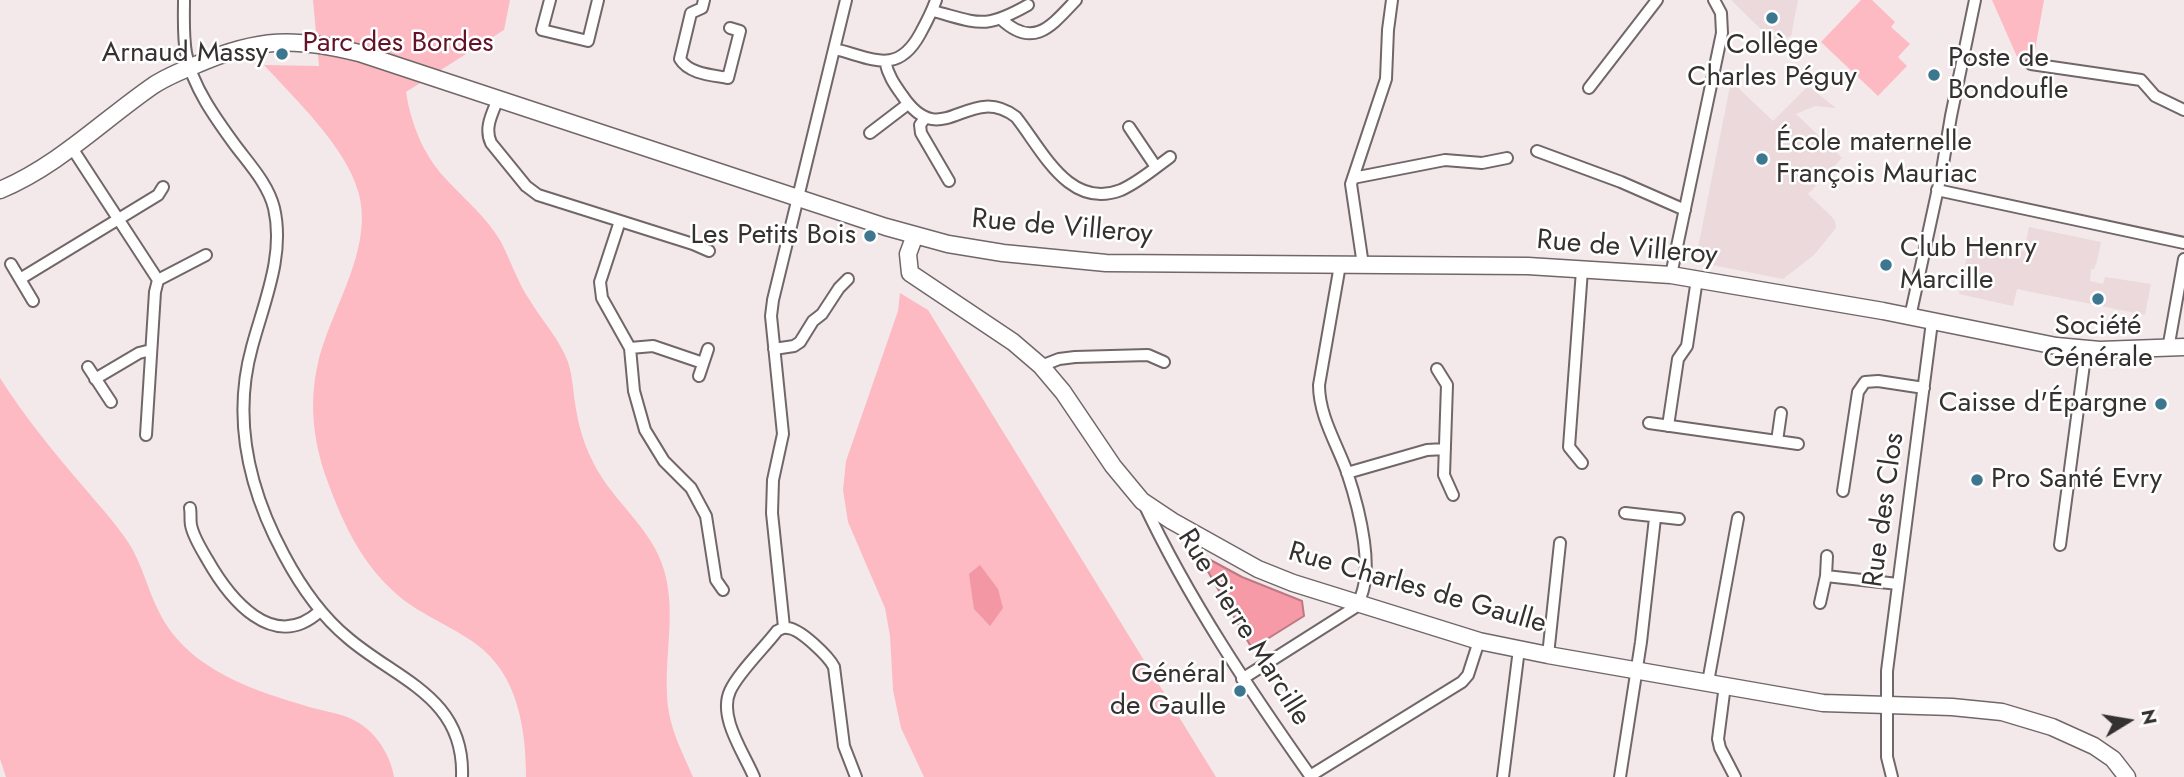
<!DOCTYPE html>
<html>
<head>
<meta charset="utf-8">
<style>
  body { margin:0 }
  #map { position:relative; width:2184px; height:777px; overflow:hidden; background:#f4e9ea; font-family:Jost,sans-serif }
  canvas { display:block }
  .north { position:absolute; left:2093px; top:686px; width:70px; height:70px; -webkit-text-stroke:5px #fff; paint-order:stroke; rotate:79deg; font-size:19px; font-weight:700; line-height:28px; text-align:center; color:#353131 }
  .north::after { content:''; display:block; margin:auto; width:24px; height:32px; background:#353131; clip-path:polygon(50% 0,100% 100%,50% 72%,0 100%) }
</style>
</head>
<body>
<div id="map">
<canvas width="2184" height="777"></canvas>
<div class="north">N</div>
</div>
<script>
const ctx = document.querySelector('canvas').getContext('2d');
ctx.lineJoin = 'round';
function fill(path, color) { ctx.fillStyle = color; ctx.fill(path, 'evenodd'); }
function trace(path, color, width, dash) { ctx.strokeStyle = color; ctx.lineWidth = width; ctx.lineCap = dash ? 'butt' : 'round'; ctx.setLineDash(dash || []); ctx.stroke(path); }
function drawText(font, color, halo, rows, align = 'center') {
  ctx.font = font + ' Jost,sans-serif'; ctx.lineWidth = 5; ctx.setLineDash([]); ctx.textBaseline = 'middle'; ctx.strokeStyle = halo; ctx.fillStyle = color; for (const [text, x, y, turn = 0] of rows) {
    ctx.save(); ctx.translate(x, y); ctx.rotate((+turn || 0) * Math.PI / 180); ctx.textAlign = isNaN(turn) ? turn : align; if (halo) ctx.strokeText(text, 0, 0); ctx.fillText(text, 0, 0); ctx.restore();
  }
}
fill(new Path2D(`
  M1731,0H1798L1791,36L1774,42Z
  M1731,81L1773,121L1808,86L1836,108L1815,106L1796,114L1842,158L1808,194L1831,216L1835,221L1836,228L1814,255L1783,279L1712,265L1701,257L1698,248Z
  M2029,227L2101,242L2097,261L2094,269H2091L2090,281L2103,284L2105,277L2151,284L2145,315L2017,289L2013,306L1959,294L1970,241L2024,251Z`), '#ebd9db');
fill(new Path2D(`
  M313,0H510L504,30L406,92C411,124 423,154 445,178C464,199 487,217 501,242C511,261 517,281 529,299C542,321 559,338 568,362C573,377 573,393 576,409C579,428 585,447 594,464C614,503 652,528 664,570C678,617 661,665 669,713C673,735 684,756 693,777H526C526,730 518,674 476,644C449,624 417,614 392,590C359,559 341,519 326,477C313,440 309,401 318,363C331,308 375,248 358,191C345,146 295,99 264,65L319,66Z
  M1861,0H1872L1895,22L1891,27L1910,44L1898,57L1907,66L1878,96L1821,42Z
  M1992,0H2044L2033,61L2018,59Z
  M900,293L928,310L1216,777H924L901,728L893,690L890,636L885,608L848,522L843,490L846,461L898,311Z
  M0,378C24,416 52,450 81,484C97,503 114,521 128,542C142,563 147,588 158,610C168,631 184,649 203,662C232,683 272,696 306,706C319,710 334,712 347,717C372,726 390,752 394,777H6L0,759Z`), '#fdbac2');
fill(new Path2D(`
  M980,565L998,589L1003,608L990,626L974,609L969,574Z`), '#f297a3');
const water = new Path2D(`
  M1205,557L1242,577L1302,601L1304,616L1256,646L1250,645L1202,561Z`);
fill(water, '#f59aa6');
trace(water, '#bb7a83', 2);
const street = new Path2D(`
  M184,0C184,17 183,36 186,53C192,86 216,119 235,145C250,165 268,184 274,208C285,255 264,302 252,347C232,419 249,490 284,555C301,587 320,615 348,638C397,680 465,697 462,777
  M550,0L542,30L588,41L598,0
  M704,0L702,8L691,13L680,59C689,74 712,75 728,78L740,31L730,28
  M933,11C979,23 984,30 1028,5
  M1001,19C1034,50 1052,25 1076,0
  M835,49C872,58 897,76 920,34C926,23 932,12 936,0
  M885,61C888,75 894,84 902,95C942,155 968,81 1016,117C1043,151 1069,210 1121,190C1139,182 1155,168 1170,157
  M2031,64L2141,80L2155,96L2184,110
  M1589,88L1657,0
  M498,99C492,114 484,128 491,143L526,186L538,195L693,244L709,251
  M925,118L920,125L921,133L949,181
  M1129,127L1156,167
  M870,133L908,104
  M72,148L158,280
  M1537,151L1621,182L1685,210
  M1353,178L1445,160L1482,163L1507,158
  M1937,190L2184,243
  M620,221L600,282L602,298L630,348L634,391L645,430L664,461L691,488L706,516L716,580L723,590
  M11,264L33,301
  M1363,265L1351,184L1386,79L1388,30L1392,0
  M1582,270L1569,447L1582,463
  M1671,275L1722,33L1721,13L1714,0
  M20,279L158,195L163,187
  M1910,317L1942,170L1951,116L1975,0
  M630,348L653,346L703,363
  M774,349L794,346L800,342L813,321L822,314L839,288L848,279
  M2168,349L2184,259
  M1041,366L1059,359L1075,357L1148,355L1164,362
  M88,367L111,402
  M1437,369L1447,385L1444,475L1453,495
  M699,376L708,349
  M95,379L139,353L151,350
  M1649,423L1798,444
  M1668,426L1678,359L1687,346L1697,279
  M146,435L155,292L158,280L206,255
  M1777,441L1781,413
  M1347,473L1427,450L1445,449
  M1843,491L1858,392L1865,382L1878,381L1924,388
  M1143,502C1189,600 1249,689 1311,777
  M190,508C191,513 190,520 191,525C193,536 201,549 207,559C229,598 273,654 320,611
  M1625,513L1679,519
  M2060,545L2086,349
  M1826,576L1898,584
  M1820,603L1826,576L1827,556
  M784,627L772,513L773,480L783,434L771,316L773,300L846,0
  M1548,655L1560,543
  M1242,679L1354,608C1379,579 1358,505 1347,472C1337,444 1319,416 1319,385L1340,265
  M1708,682L1738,518
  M1725,685L1718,739L1720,748L1735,777
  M1310,776L1462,682L1468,675L1479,641
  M754,777C744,753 718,717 730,691C738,673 764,648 777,631C781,629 783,627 787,628C800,628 829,657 834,667L844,746L856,777
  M1503,777L1519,649
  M1620,777L1641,642L1655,518
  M1892,777L1887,757V671L1932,322`);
const secondary = new Path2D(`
  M0,190C58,166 103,120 154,85C168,76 183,70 198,64C258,38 295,37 359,53L886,227L948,244L1003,253L1106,263L1528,266L1671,275L1883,311L2056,346L2100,350L2184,347
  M915,235L908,254L910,273L1013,342L1041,366L1063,392L1113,466L1142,501L1172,521L1258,569L1293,583L1479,641L1548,655L1823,703L1952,707L2002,712L2052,727L2094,746L2113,759L2127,777`);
trace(street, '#716768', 14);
trace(secondary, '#716768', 19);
trace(street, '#fff', 10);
trace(secondary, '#fff', 16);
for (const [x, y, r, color] of [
  [1772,18,7,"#3c778f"],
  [282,54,7,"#3c778f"],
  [1934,75,7,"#3c778f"],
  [1762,159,7,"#3c778f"],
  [870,236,7,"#3c778f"],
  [1886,265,7,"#3c778f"],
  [2098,299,7,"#3c778f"],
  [2161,404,7,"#3c778f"],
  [1977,480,7,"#3c778f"],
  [1240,691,7,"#3c778f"]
]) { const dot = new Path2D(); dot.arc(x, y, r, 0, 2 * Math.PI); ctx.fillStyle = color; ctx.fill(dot); trace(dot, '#fff', 2.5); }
drawText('28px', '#621327', '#fff', [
  ["Parc des Bordes",398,44]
]);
drawText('28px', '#353131', '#fff', [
  ["Collège",1772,46,"center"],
  ["Charles Péguy",1772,78,"center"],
  ["Arnaud Massy",268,54],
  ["Poste de",1948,59,"left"],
  ["Bondoufle",1948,91,"left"],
  ["École maternelle",1776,143,"left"],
  ["François Mauriac",1776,175,"left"],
  ["Les Petits Bois",856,236],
  ["Club Henry",1900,249,"left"],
  ["Marcille",1900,281,"left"],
  ["Société",2098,327,"center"],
  ["Générale",2098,359,"center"],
  ["Caisse d'Épargne",2147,404],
  ["Pro Santé Evry",1991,480,"left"],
  ["Général",1226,675],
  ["de Gaulle",1226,707]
], 'right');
drawText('28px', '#353131', '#fff', [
  ["Rue de Villeroy",1062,228,5],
  ["Rue de Villeroy",1627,249,5],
  ["Rue des Clos",1885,510,-82],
  ["Rue Charles de Gaulle",1417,589,16],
  ["Rue Pierre Marcille",1243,628,58]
]);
</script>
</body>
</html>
